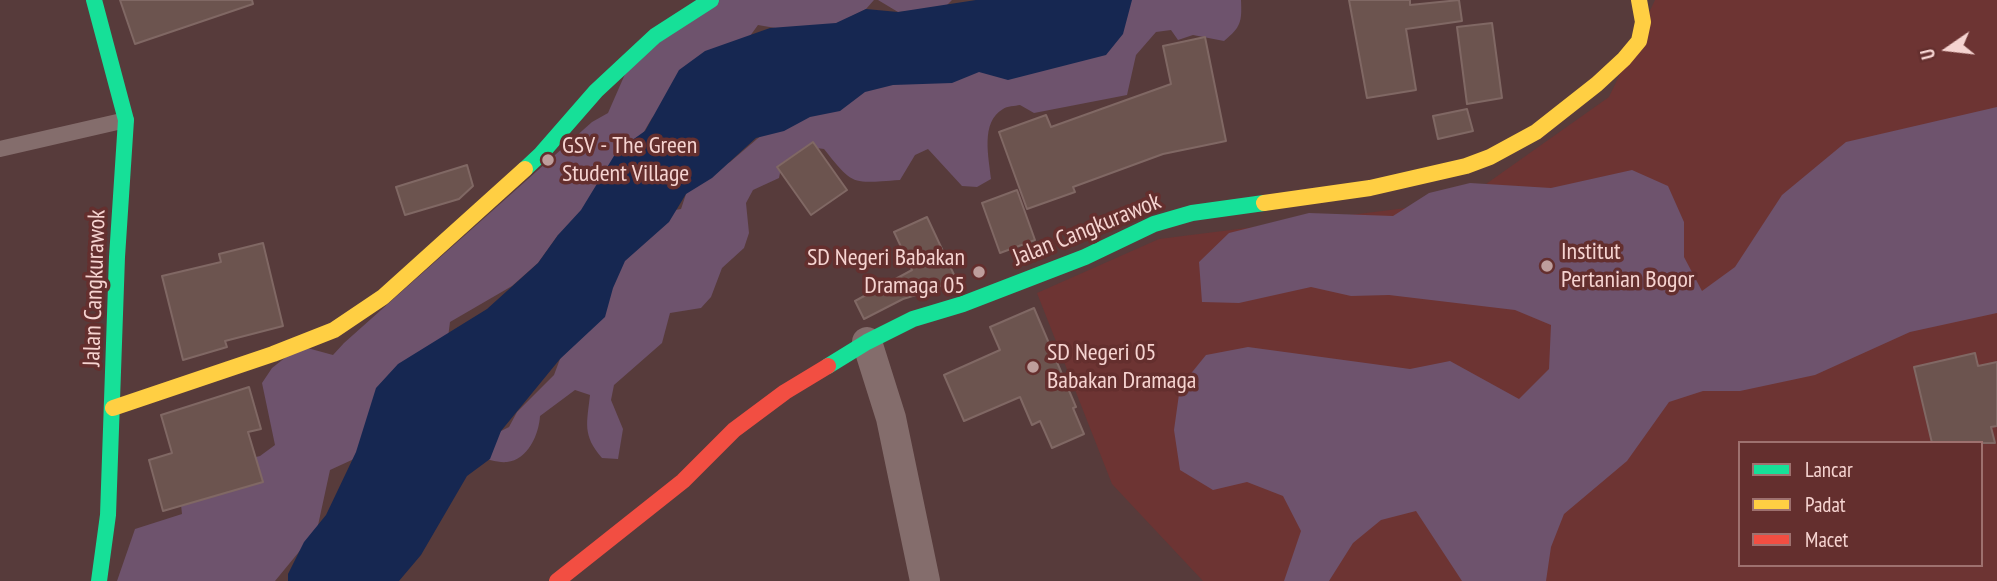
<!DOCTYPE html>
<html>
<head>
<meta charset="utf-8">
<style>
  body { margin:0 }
  #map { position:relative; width:1997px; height:581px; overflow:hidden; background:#573b3b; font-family:"PT Sans Narrow",sans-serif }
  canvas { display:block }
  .legend { position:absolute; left:1738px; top:441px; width:245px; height:126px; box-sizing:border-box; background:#642f2e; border:2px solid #9e716f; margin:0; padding:9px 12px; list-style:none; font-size:21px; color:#f6d4d1 }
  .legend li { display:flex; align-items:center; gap:14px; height:35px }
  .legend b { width:35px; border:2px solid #9e716f }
  .north { position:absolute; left:1913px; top:14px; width:70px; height:70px; -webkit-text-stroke:5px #642f2e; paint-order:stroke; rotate:256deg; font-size:19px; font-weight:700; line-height:28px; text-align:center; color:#f6d4d1 }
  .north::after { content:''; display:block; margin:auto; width:24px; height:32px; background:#f6d4d1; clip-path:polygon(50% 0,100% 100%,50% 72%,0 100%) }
</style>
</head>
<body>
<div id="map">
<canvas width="1997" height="581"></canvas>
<ul class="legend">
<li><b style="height:9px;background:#16e098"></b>Lancar</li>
<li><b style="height:9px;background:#ffcf43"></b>Padat</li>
<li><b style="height:9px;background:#f24e42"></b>Macet</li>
</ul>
<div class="north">U</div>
</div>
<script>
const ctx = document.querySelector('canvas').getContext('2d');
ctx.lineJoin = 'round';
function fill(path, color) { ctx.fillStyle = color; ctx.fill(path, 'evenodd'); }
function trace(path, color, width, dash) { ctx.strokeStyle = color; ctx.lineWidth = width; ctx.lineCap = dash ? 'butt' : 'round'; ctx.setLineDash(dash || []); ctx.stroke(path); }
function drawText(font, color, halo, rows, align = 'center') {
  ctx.font = font + ' "PT Sans Narrow",sans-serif'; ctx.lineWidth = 7; ctx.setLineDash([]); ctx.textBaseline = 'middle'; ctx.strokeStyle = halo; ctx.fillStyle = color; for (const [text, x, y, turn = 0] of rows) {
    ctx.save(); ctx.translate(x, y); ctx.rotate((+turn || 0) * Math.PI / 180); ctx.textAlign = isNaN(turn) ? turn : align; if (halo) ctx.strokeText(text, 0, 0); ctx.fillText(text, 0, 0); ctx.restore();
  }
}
fill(new Path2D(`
  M1655,0H1997V581H1203L1112,484L1037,293L1159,239L1462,201L1609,97ZM1740,443H1981V565H1740Z`), '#6d3433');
fill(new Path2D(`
  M697,0H874L866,9L816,35L758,25L739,51L652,118L625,164L586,225L558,235L538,263L512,286L450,322L446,353L367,453L330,470L317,530L275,581H117L135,529L182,514L178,477L260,456L275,445L262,383L272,368L300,346L333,355L344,343L592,122L608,113L636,49Z
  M878,0H952L942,10L898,12Z
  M1100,0H1241C1242,22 1241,27 1224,41L1193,35L1178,40L1171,30L1156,32L1136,55L1127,95L1034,113L1020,105C1015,106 1007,106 1003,109C980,122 989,158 991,179L977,187L962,186L928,149L915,155L900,180C852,183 854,187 824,149L809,147L782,163L779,178L753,190L746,203L749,233L744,248L722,268L711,297L701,308L670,313L662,343L614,385L611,400L623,429L618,459L602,458C582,435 587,423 590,395L575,390L540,416C539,434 528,460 507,462C498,463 487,459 479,457L501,431L509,427L517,412L554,375L560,359L613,259L663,212L681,209L686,194L701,175L730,162L797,105Z
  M1997,107V313L1910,332L1815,375L1740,391H1703L1669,402L1627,461L1564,514L1551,547L1546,581H1462L1416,511L1381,520L1353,543L1329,581H1284L1301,531L1283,496L1247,482L1213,490L1180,470L1174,430L1180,387L1206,355L1248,347L1410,369L1450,361L1519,399L1549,369L1551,325L1515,310L1389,295L1351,296L1311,287L1239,303L1202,302L1199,262L1229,233L1309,213L1393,216L1429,193L1470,183L1551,188L1632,170L1668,186L1684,222V257L1702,291L1735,267L1782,195L1846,142Z`), '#6e536d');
fill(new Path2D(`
  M976,0H1132L1123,34L1106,55L1008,80L979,72L952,83L893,85L865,92L840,111L810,117L784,131L756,138L712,178L686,194L669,222L625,261L613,288L605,317L560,359L501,431L490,459L467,476L421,555L399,581H288V574L304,542L326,515L356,452L376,388L398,364L487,309L538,263L558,235L581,210L617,151L645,131L679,70L705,51L770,28L836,23L866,9L898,12Z`), '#162751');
const building = new Path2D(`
  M120,0H252L253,4L135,44Z
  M1349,0H1410V5L1459,0L1462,21L1406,29L1416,90L1367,98Z
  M1492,23L1502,98L1467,104L1457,27Z
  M1205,37L1226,141L1163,154L1073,187L1075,192L1027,209L999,132L1046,115L1051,127L1171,84L1163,46Z
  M1467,109L1473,131L1438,139L1433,116Z
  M813,142L847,190L811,215L777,167Z
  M467,165L473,186L459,199L405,215L396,187Z
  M1017,190L1035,240L1000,253L982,203Z
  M927,217L956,279L929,291L903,299L864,319L855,301L912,270L894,232Z
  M263,243L283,326L225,341L227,347L183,360L162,276L221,262L219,254Z
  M1034,308L1076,407L1073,408L1084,434L1052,448L1040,421L1032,425L1020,397L964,421L944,375L1000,350L990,327Z
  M1975,353L1978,366L1997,362V426L1991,427L1995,443H1932L1914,367Z
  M249,387L261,429L248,432L263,482L163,511L149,460L172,453L161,415Z`);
fill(building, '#6c544f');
trace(building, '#806864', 2);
trace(new Path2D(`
  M0,149L126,120`), '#846d6c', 16);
trace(new Path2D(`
  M867,342L891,418L925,581`), '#846d6c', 30);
trace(new Path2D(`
  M94,0L126,120L117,257L108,515L99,581
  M525,169L541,154L596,91L655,36L711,0
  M828,366L867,342L913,319L963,304L1085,257L1154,224L1192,213L1264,203`), '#16e098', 16);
trace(new Path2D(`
  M1264,203L1370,188L1466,166L1490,157L1536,132L1597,84L1624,59L1639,41L1643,22L1639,0
  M113,408L273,354L334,330L383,297L525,169`), '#ffcf43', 16);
trace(new Path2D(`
  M557,581L683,481L734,430L785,392L828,366`), '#f24e42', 16);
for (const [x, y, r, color] of [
  [548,160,7,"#be9e9c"],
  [1547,266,7,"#be9e9c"],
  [979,272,7,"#be9e9c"],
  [1033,367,7,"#be9e9c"]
]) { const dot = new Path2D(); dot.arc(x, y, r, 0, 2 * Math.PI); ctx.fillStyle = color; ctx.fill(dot); trace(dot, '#642f2e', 2.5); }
drawText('24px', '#f6d4d1', '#642f2e', [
  ["GSV - The Green",562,146],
  ["Student Village",562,174],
  ["Institut",1561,252],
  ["Pertanian Bogor",1561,280],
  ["SD Negeri Babakan",965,258,"right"],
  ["Dramaga 05",965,286,"right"],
  ["SD Negeri 05",1047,353],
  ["Babakan Dramaga",1047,381]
], 'left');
drawText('24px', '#f6d4d1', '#642f2e', [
  ["Jalan Cangkurawok",1087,230,-22],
  ["Jalan Cangkurawok",95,288,-88]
]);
</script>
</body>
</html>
